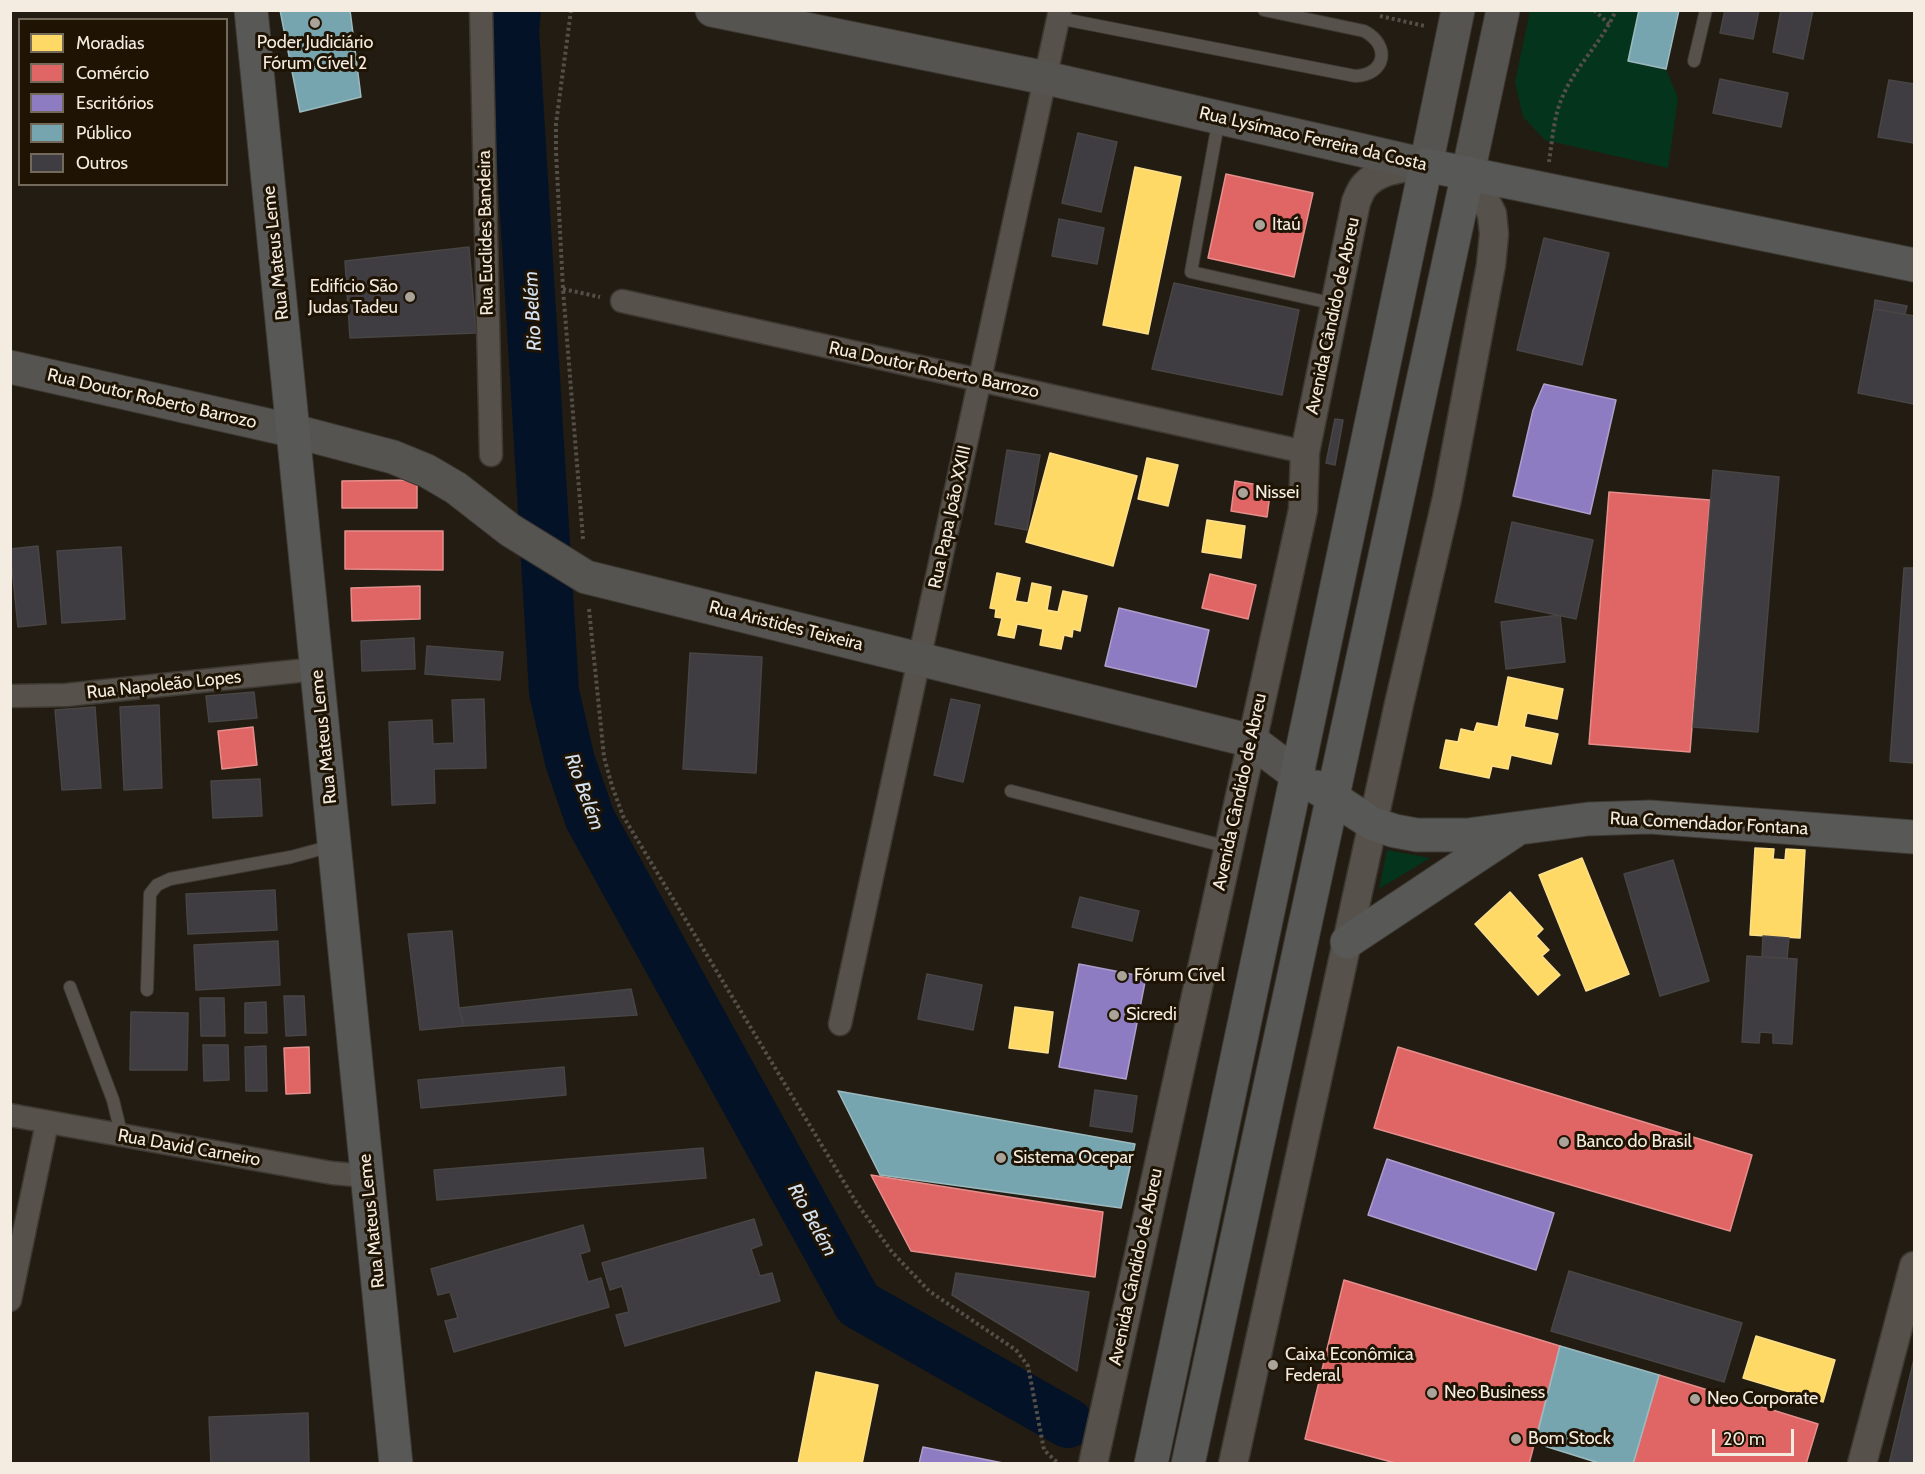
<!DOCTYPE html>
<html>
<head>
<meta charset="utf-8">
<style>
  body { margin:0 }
  #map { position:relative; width:1925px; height:1474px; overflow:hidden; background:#221c12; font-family:Cabin,sans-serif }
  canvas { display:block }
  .frame { position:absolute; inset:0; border:12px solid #f4ece1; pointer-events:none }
  .legend { position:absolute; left:18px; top:18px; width:210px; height:168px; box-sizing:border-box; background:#1f1404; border:2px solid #746a5c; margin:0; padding:8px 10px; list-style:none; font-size:18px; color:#f4ece1 }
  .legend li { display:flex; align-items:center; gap:12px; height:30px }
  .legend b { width:30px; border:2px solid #746a5c }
  .scale { position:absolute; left:1712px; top:1429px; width:82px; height:27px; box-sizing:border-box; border:3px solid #f4ece1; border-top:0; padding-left:8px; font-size:18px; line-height:21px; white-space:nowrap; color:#f4ece1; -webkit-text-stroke:4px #1f1404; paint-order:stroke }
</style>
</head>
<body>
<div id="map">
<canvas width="1925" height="1474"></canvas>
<div class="frame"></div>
<ul class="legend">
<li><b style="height:16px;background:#ffd966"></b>Moradias</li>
<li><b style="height:16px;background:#e06666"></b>Comércio</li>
<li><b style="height:16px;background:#8e7cc3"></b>Escritórios</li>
<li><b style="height:16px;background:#76a5af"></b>Público</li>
<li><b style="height:16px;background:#3f3c42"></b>Outros</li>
</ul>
<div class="scale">20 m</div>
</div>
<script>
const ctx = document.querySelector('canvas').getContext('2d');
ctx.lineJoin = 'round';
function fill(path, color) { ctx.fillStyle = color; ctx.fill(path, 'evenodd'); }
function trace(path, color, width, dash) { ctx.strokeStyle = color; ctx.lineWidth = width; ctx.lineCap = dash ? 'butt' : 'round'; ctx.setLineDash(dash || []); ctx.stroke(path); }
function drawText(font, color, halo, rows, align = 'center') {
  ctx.font = font + ' Cabin,sans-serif'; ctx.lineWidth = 6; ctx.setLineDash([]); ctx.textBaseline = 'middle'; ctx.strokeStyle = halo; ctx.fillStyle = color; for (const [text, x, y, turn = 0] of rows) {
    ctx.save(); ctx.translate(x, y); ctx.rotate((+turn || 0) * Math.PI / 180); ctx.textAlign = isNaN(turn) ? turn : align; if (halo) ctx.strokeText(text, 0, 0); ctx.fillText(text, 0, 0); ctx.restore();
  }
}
fill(new Path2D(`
  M1530,11H1639L1628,61L1666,69L1678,98L1668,168L1545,140L1523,117L1515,82Z
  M1387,850L1430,858L1379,889Z`), '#05341c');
const homes = new Path2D(`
  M1135,167L1181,177L1148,334L1103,325Z
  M1050,453L1137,476L1113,566L1026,542Z
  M1147,458L1178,465L1168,506L1138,499Z
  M1207,520L1245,526L1241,558L1202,552Z
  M997,573L1020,578L1015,601L1028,603L1032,583L1051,587L1047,610L1058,612L1063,591L1087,596L1080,631L1073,629L1072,637L1064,635L1061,649L1040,645L1043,629L1017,624L1014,638L998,635L1002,618L995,617L996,609L990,608Z
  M1508,677L1563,689L1557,719L1527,713L1524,727L1558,734L1551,764L1511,755L1508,769L1492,766L1489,778L1440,768L1446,740L1458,742L1461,729L1474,732L1477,723L1498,727Z
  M1755,848L1774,849L1773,859L1785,860L1786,849L1805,850L1800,938L1750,935Z
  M1582,858L1629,974L1586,991L1539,875Z
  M1510,892L1543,929L1536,936L1549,950L1542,956L1560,975L1538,995L1475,924Z
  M1015,1007L1053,1012L1048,1053L1009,1048Z
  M1756,1336L1835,1360L1823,1402L1743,1378Z
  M816,1372L878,1385L862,1464H798Z`);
fill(homes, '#ffd966');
trace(homes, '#fcdf8b', 1.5);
const shops = new Path2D(`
  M1226,174L1313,193L1294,277L1208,258Z
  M417,480V508H342V481Z
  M1235,481L1271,487L1267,517L1231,511Z
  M1609,492L1710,500L1690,752L1589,744Z
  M345,531H443V570L345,569Z
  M1210,574L1256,585L1248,619L1202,608Z
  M420,586V619L352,621L351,588Z
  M253,727L257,765L222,769L218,731Z
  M309,1047L310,1093L286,1094L284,1048Z
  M1398,1047L1752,1155L1730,1231L1374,1128Z
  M871,1175L1103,1212L1095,1277L911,1251Z
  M1344,1280L1560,1346L1529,1464H1399L1305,1439Z
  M1659,1375L1818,1424L1806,1464H1633Z`);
fill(shops, '#e06666');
trace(shops, '#e68e8b', 1.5);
const offices = new Path2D(`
  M1544,384L1616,400L1590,514L1513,496L1533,410Z
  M1119,608L1209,630L1196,687L1105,666Z
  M1079,964L1146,977L1126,1079L1059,1067Z
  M1387,1159L1554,1213L1536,1270L1368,1215Z
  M923,1447L1008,1464H919Z`);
fill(offices, '#8e7cc3');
trace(offices, '#ad9ecc', 1.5);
const public = new Path2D(`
  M280,10H350L361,97L300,112Z
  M1639,10H1679L1666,69L1628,61Z
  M838,1091L1135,1144L1121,1208L880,1175Z
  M1560,1346L1659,1375L1633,1464H1602L1535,1443Z`);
fill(public, '#76a5af');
trace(public, '#9cbabe', 1.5);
trace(new Path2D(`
  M516,10L514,31L554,692L570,761L590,819L858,1304L1068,1423`), '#031226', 50);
const building = new Path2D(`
  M1725,10H1759L1753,39L1720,33Z
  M1781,10H1813L1803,59L1773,52Z
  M1720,79L1788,93L1781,127L1713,113Z
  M1889,80L1914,84V143L1878,137Z
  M1078,133L1117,142L1101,212L1062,203Z
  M1059,219L1104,228L1097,264L1052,256Z
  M1544,238L1609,253L1582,365L1517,350Z
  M469,247L476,333L350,338L345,261Z
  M1174,283L1299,310L1282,395L1152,369Z
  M1875,300L1907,306L1905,314L1874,309Z
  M1874,309L1914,316V404L1858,393Z
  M1335,419L1343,420L1335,465L1326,463Z
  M1007,450L1040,455L1027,530L995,524Z
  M1713,470L1779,477L1758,732L1693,727Z
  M1512,522L1593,540L1576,619L1495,602Z
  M38,546L46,624L18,627L10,549Z
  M121,547L125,619L62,623L57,551Z
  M1904,568H1914V763L1890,761Z
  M1560,615L1565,662L1506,669L1501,622Z
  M414,638L415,669L362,671L361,641Z
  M427,646L503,652L500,680L425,674Z
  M690,653L762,657L756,773L683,769Z
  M254,692L257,718L209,722L206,696Z
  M484,699L486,768L434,769L435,803L392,805L389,722L432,720L433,744L454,743L452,700Z
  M951,699L980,705L963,782L934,775Z
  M159,705L162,788L124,790L120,707Z
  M95,707L101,788L62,790L55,710Z
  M260,779L262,816L213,818L211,781Z
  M1673,860L1709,981L1660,996L1624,874Z
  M275,890L277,930L188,934L186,894Z
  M1080,897L1139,911L1132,941L1072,927Z
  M452,931L459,1008L464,1026L420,1030L408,934Z
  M1763,936L1789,938L1787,958L1762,957Z
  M278,941L280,985L196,990L194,945Z
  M1747,956L1797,959L1792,1044L1773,1043V1033L1760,1032L1759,1043L1742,1042Z
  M927,974L982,985L973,1030L918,1019Z
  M631,989L637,1015L464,1026L459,1008Z
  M284,996H304L306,1035L286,1036Z
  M200,998H224L225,1036H201Z
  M266,1002L267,1033H245V1003Z
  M131,1012L188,1013L187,1070H130Z
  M203,1045H228L229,1080L204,1081Z
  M266,1046L267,1091H246L245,1047Z
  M564,1067L566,1095L421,1108L418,1080Z
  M1095,1090L1137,1096L1132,1132L1090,1126Z
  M703,1148L706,1178L437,1200L434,1170Z
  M754,1219L762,1245L751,1249L760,1276L772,1273L780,1301L625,1346L616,1315L629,1312L622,1286L610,1290L602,1263Z
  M583,1225L590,1251L580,1254L588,1282L601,1278L609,1307L454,1352L445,1321L458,1318L450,1292L438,1295L431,1269Z
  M1569,1271L1742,1323L1724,1382L1551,1331Z
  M956,1273L1089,1292L1077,1371L952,1295Z
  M1914,1359V1464H1889L1900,1418Z
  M308,1413L309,1464H211L209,1417Z`);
fill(building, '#3f3c42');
trace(building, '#484545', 1.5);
const service = new Path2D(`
  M1058,18L1355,76C1386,75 1391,45 1364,31L1264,10
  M1694,61L1706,10
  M1219,118L1191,272L1335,304
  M1011,791L1228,847
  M70,987L113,1100L122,1137
  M147,990L150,894L157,885L170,879L291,857L332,846`);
const minor = new Path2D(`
  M481,10L491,455
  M622,301L1305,452
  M10,696L66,695L317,669
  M840,1024L1060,10
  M10,1115L332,1173L368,1176
  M10,1300L47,1123`);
const tertiary = new Path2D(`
  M1093,1464L1303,510L1305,452L1356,202C1358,197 1361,189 1365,185C1380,169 1403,168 1423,165
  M1233,1464L1399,704L1447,498L1491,265L1494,234L1492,214L1479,188L1468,173
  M1862,1464L1914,1266`);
const secondary = new Path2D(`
  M712,10L1046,78L1426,165L1458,10
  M1468,173L1503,10
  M10,367L294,431L393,457L427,471L456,488L510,530L586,577L1252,741L1297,775`);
const primary = new Path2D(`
  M251,10L396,1464
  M1316,787L1373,824L1395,831L1417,835H1467L1588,819L1650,817L1914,837
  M1347,942L1513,832
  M1151,1464L1426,165L1914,265
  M1188,1464L1468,173`);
trace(service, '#3d3832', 14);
trace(minor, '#3d3832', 25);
trace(tertiary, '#3d3832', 31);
trace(secondary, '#3d3832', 35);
trace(primary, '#3d3832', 35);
trace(new Path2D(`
  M571,10L556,124V151L563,289L583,539
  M1594,10L1609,24
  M1380,16L1425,26
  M1549,162C1552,142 1554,115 1562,98C1575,66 1602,43 1616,10
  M563,289L600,297
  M589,609L604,757L612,786L623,816L856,1202L892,1252L929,1291L1016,1350L1028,1366L1044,1450L1059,1464`), '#544f49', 4, [3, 3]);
trace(service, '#56514a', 12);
trace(minor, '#56514a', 22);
trace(tertiary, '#56514a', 28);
trace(secondary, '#555450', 33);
trace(primary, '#585856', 33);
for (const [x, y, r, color] of [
  [315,23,6,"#aaa399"],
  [1260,225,6,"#aaa399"],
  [410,297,6,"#aaa399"],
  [1243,493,6,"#aaa399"],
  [1122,976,6,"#aaa399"],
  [1114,1015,6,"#aaa399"],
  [1564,1142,6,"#aaa399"],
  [1001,1158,6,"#aaa399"],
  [1273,1365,6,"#aaa399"],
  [1432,1393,6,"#aaa399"],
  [1695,1399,6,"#aaa399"],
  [1516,1439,6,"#aaa399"]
]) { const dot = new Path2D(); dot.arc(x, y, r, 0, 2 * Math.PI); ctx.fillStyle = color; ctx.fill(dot); trace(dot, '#1f1404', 2); }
drawText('18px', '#f4ece1', '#1f1404', [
  ["Poder Judiciário",315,43,"center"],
  ["Fórum Cível 2",315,64,"center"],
  ["Itaú",1272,225],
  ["Edifício São",398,287,"right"],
  ["Judas Tadeu",398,308,"right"],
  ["Nissei",1255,493],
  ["Fórum Cível",1134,976],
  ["Sicredi",1126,1015],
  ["Banco do Brasil",1576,1142],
  ["Sistema Ocepar",1013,1158],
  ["Caixa Econômica",1285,1355],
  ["Federal",1285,1376],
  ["Neo Business",1444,1393],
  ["Neo Corporate",1707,1399],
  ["Bom Stock",1528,1439]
], 'left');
drawText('18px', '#f4ece1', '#1f1404', [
  ["Rua Lysímaco Ferreira da Costa",1313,139,13],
  ["Rua Euclides Bandeira",486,233,-91],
  ["Rua Mateus Leme",276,253,-96],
  ["Avenida Cândido de Abreu",1333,316,-78],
  ["Rua Doutor Roberto Barrozo",934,370,12],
  ["Rua Doutor Roberto Barrozo",152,399,13],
  ["Rua Papa João XXIII",950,517,-78],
  ["Rua Aristides Teixeira",786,626,14],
  ["Rua Napoleão Lopes",164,685,-6],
  ["Rua Mateus Leme",324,737,-96],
  ["Avenida Cândido de Abreu",1240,792,-78],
  ["Rua Comendador Fontana",1709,824,3],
  ["Rua David Carneiro",189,1148,10],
  ["Rua Mateus Leme",372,1221,-96],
  ["Avenida Cândido de Abreu",1136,1267,-78]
]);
drawText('italic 20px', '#d3e1f0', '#1f1404', [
  ["Rio Belém",533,311,-93],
  ["Rio Belém",584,792,70],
  ["Rio Belém",812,1220,61]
]);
</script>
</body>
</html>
